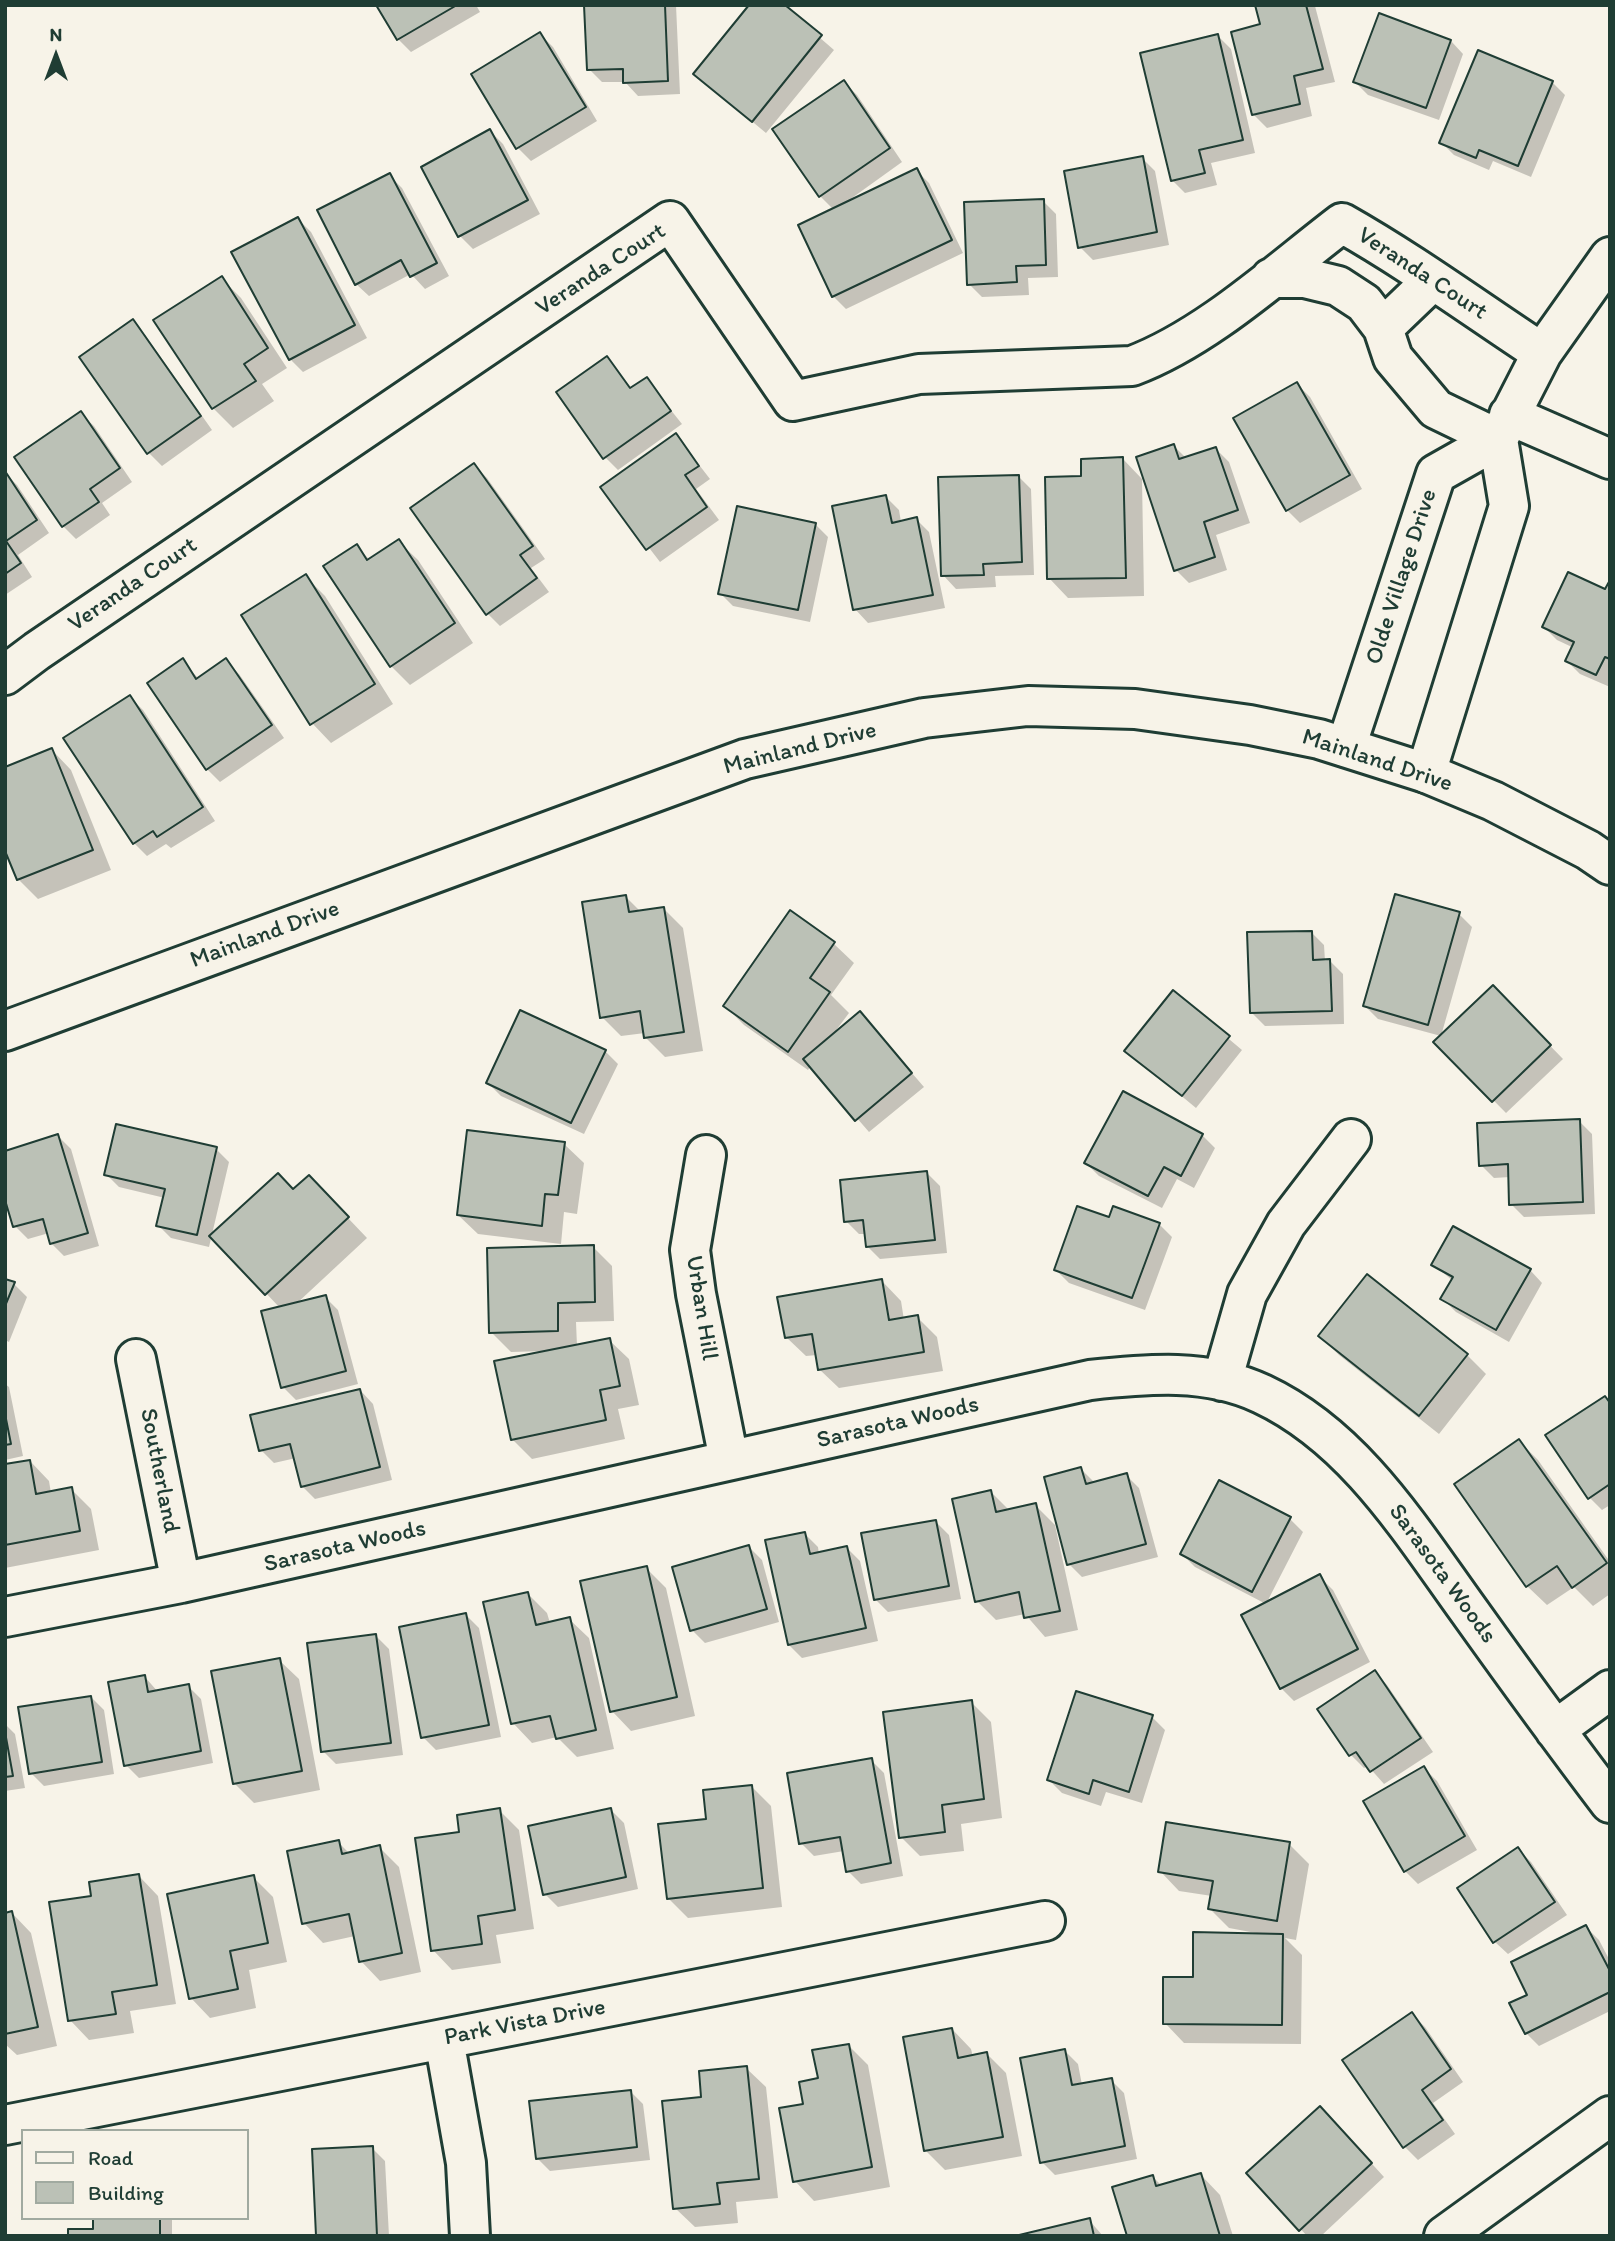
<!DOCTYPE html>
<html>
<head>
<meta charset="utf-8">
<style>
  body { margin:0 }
  #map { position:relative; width:1615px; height:2241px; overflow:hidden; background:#f7f3e8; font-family:Itim,sans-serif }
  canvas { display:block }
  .frame { position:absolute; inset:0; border:7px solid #1f3d34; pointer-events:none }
  .legend { position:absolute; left:21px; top:2129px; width:228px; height:91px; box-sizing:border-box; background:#f7f3e8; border:2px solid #a1aaa0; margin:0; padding:9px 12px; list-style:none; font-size:21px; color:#1f3d34 }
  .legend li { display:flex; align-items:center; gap:14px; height:35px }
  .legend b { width:35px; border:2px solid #a1aaa0 }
  .north { position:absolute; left:21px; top:21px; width:70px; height:70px; -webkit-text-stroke:5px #f7f3e8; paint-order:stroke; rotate:0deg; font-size:19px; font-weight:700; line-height:28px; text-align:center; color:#1f3d34 }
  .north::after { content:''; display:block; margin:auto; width:24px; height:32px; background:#1f3d34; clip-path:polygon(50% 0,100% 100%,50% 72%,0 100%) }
</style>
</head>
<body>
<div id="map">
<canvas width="1615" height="2241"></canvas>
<div class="frame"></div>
<ul class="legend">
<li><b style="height:9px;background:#f7f3e8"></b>Road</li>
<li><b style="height:19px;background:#bbc1b6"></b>Building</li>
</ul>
<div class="north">N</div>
</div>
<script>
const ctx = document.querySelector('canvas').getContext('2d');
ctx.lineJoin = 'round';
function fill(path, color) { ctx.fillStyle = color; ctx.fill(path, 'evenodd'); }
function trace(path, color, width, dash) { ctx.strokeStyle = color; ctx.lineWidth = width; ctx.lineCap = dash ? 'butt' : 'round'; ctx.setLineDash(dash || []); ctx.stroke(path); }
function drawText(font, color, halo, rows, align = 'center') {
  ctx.font = font + ' Itim,sans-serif'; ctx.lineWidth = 7; ctx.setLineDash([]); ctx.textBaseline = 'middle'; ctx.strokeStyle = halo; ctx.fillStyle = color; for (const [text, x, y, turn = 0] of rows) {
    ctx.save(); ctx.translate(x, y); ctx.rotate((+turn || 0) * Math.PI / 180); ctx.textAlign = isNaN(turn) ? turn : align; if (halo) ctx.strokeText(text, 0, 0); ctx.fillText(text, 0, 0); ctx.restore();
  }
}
fill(new Path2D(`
  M378,5H476L480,12L411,52L398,39Z
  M586,5H676L680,94L638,96L625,82H602L589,69Z
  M782,5L834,50L766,133L695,74Z
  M1257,5L1315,6L1335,82L1306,88L1312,116L1267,128L1254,115L1262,25Z
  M540,34L553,47L597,121L531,161L518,148Z
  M1218,36L1231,49L1255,153L1211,163L1217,185L1185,193L1172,180Z
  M1451,41L1463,54L1439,120L1368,95L1355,82Z
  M844,82L857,95L902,162L838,208L916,170L929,183L963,253L846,309L833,296L834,210L820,196Z
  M1552,82L1565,95L1531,177L1493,161L1489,170L1454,155L1441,142Z
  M490,131L503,144L540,214L473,249L460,236L423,168Z
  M1142,158L1155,171L1169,245L1093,260L1080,247Z
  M389,175L402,188L449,276L425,289L411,274L369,296L356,284Z
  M1043,201L1056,214L1058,277L1028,278L1029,295L982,297L969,284Z
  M298,219L311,232L367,338L303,372L290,359Z
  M221,278L241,298L287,368L262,384L274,401L233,428L213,408Z
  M132,322L145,335L212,430L162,466L149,453Z
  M607,358L632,389L646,379L682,424L618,470L605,457Z
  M1297,384L1310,397L1362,489L1300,523L1287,510L1235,419Z
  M81,414L94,426L132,482L102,503L110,515L76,539L63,526Z
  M676,435L710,479L696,489L719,520L660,562L603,488Z
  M1174,446L1186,458L1216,449L1229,462L1250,523L1216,535L1227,570L1189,583L1176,570Z
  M1123,459L1142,479L1144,596L1068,598L1049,578L1083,478Z
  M474,465L487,478L545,559L531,568L549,592L500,626L487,613Z
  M5,473L17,485L49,533L18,555L32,577L5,595Z
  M1018,476L1031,489L1034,575L995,576L996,587L956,589L943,575Z
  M886,497L899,510L901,522L916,519L929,532L945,608L868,623L855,609Z
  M815,524L828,537L810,622L733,606L720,593Z
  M398,541L418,560L473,643L410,685L391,666L356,546L370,560Z
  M305,576L325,596L393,704L331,743L312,723Z
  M1610,584V687L1580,674L1567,661L1574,648L1557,640L1544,627L1606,592Z
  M182,661L199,679L226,661L239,674L284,738L220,782L207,769Z
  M130,697L143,710L215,821L171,848L166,844L147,856L134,843Z
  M52,750L71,770L111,870L38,899L18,879L5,847Z
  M626,897L641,912L664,909L683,928L703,1051L665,1057L646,1038L645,1033L621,1036L602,1017Z
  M791,913L834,944L854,963L831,995L849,1013L834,1033L860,1013L924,1087L869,1132L811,1065L808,1070L744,1025L725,1006Z
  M1459,914L1472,927L1441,1036L1378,1019L1365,1006Z
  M1311,932L1324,945L1325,961H1330L1343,974L1344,1024L1265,1026L1252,1013Z
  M1493,987L1563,1059L1506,1113L1436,1042Z
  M1173,992L1242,1050L1196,1108L1127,1051Z
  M605,1051L618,1064L584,1134L501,1096L488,1083Z
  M1579,1121L1592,1134L1595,1214L1524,1217L1511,1204L1510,1177L1494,1178L1481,1165Z
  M1202,1135L1215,1148L1194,1188L1177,1179L1162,1208L1099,1176L1086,1163Z
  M58,1136L71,1149L99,1246L64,1256L51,1243L49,1233L28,1239L15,1226Z
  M564,1144L584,1163L577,1214L564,1212L561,1244L478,1234L458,1215Z
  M216,1149L229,1162L209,1247L171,1238L158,1225L165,1198L119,1187L106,1174Z
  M927,1173L940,1186L947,1253L880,1259L867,1246L866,1234H859L846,1221Z
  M294,1191L328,1197L367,1238L295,1305L325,1297L338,1310L358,1384L296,1400L283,1387L280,1308L212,1236Z
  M1110,1219L1159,1224L1172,1237L1145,1310L1069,1283L1056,1270Z
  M593,1247L612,1266L614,1321L576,1322L577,1346L609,1340L629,1359L639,1405L618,1409L625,1439L532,1459L512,1439L546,1351L511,1352L491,1332Z
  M1433,1264L1530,1270L1542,1283L1509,1342L1456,1312L1443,1299L1453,1281Z
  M5,1280L14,1284L27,1297L9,1342L5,1340Z
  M882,1281L901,1301L904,1320L917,1317L937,1337L943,1371L839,1388L819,1369L817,1355L806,1356L786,1337Z
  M1320,1336L1467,1355L1486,1374L1439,1434L1339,1355Z
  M5,1384L9,1387L23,1456L5,1460Z
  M360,1390L373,1404L392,1480L315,1499L302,1486L296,1458L274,1463L261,1450Z
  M1610,1403V1505L1602,1510L1589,1497Z
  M1519,1441L1538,1460L1610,1562V1594L1593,1606L1574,1587L1547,1605L1527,1586Z
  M30,1461L49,1481L51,1493L71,1489L91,1509L99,1550L5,1568V1466Z
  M1081,1469L1094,1482L1126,1475L1139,1488L1158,1557L1082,1577L1069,1564Z
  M1220,1482L1290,1519L1303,1532L1266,1604L1195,1567L1182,1554Z
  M990,1491L1010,1511L1035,1505L1055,1525L1078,1630L1045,1637L1025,1614L996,1620L977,1601Z
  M936,1522L949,1535L961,1599L888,1612L875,1599Z
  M805,1534L818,1547L819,1554L847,1548L860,1561L878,1641L802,1658L789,1645Z
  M749,1547L762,1560L779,1622L705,1643L692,1630Z
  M646,1568L666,1588L695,1716L631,1731L612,1711Z
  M1320,1577L1333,1590L1370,1662L1294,1701L1281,1688Z
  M528,1594L547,1613L550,1623L569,1619L589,1638L614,1749L577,1757L557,1737L532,1743L513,1723Z
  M466,1615L479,1628L501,1737L436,1750L423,1737Z
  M376,1636L389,1649L403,1755L336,1764L323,1751Z
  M279,1660L299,1679L320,1790L254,1803L234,1783Z
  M1375,1672L1387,1685L1433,1752L1384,1784L1368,1766L1364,1768L1351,1755Z
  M145,1677L158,1692L188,1686L201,1699L213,1763L139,1778L126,1765Z
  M91,1697L104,1710L114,1774L44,1786L31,1773Z
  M971,1702L991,1722L1002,1818L961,1824L964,1851L920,1856L901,1837Z
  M1152,1717L1165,1730L1142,1803L1106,1792L1101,1806L1062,1793L1049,1780Z
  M5,1724L15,1734L25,1788L5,1791Z
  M871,1760L884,1773L903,1876L861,1884L848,1871L844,1851L814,1856L801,1843Z
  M1424,1768L1437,1781L1477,1850L1418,1884L1405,1871Z
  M751,1786L771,1806L782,1907L688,1918L668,1898L708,1820Z
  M499,1810L519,1830L534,1929L496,1935L501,1963L452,1970L433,1950L461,1833Z
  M611,1810L624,1823L638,1889L558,1907L545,1894Z
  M338,1842L350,1854L379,1847L399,1867L421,1972L380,1981L361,1961L355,1936L323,1943L304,1923Z
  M1289,1844L1309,1864L1296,1940L1285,1938L1302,1955L1301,2044L1184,2043L1165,2023L1195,1979L1256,1933L1229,1928L1210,1909L1212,1896L1179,1891L1160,1871Z
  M1518,1849L1531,1862L1567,1915L1508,1954L1495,1942Z
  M139,1876L158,1896L176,2004L130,2011L134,2033L89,2040L70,2020L93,1897Z
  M253,1877L273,1897L287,1962L249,1970L256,2008L210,2018L191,1998Z
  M12,1913L31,1933L57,2046L17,2055L5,2044V1915Z
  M1586,1927L1599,1940L1610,1961V2011L1539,2046L1526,2033L1529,1996Z
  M1412,2014L1425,2027L1463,2082L1433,2103L1455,2134L1418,2160L1405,2147L1344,2060Z
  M952,2029L971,2049L973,2057L987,2054L1006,2073L1022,2156L945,2170L926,2151Z
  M848,2045L868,2065L890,2187L814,2201L795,2181L805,2106L820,2080Z
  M1065,2051L1078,2064L1082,2085L1111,2080L1124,2093L1137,2159L1055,2175L1042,2162Z
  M746,2068L766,2087L778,2198L736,2202L738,2223L695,2227L675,2208L703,2099Z
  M630,2091L643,2104L650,2160L550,2171L537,2158Z
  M1333,2121L1384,2177L1321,2236H1307L1249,2173Z
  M372,2148L385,2161L389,2236H318Z
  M1201,2175L1220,2195L1233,2236H1129L1153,2177L1162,2186Z
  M95,2218H172V2236H70L95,2230Z
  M1089,2220L1103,2236H1022Z`), '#0003');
const building = new Path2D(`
  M376,5H457L397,40Z
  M584,5H665L668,81L623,83V69L587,70Z
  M749,5H785L822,35L752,122L693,74Z
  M1255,5H1306L1323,69L1294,76L1300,104L1252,115L1231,32L1260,24Z
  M1379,13L1451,40L1426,108L1353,82Z
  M540,32L586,107L516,149L471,74Z
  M1218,34L1243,140L1199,150L1205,173L1171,181L1140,53Z
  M1478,50L1553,81L1518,166L1479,150L1476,158L1439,143Z
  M844,80L890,148L819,197L772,129Z
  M490,129L528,200L458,237L421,167Z
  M1143,156L1157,232L1078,248L1064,171Z
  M917,168L952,240L832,297L798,225Z
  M390,173L437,263L410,277L401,260L355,285L317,210Z
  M1044,199L1046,265L1016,266L1017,282L967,285L964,202Z
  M298,217L355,325L289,360L231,252Z
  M222,276L268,348L244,364L256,381L212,409L153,320Z
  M133,319L201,416L147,454L79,357Z
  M607,356L630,388L647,377L671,411L603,459L556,392Z
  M1297,382L1350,475L1286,511L1233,418Z
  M81,411L120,468L90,489L99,502L62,527L14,457Z
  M676,433L699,466L685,475L707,507L646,550L600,487Z
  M1174,444L1179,459L1216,447L1238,510L1204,522L1215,557L1174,571L1136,457Z
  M1123,457L1126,578L1047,579L1045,477L1081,476V459Z
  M474,463L533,546L520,555L537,578L486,615L410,508Z
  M5,471L37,520L6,541L21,563L5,574Z
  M1019,475L1022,562L983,564L984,575L941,576L938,477Z
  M886,495L892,523L917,517L933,595L853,610L832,506Z
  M737,506L816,523L798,610L718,594Z
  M399,539L455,623L390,667L323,566L357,544L367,560Z
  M1568,572L1605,589L1610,580V659L1605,657L1596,675L1565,661L1574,642L1542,627Z
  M306,574L375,684L310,725L241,615Z
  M183,658L196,679L226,658L272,725L206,770L147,683Z
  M130,695L203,807L157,837L153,831L133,844L63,738Z
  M52,748L93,850L17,880L5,851V767Z
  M1395,894L1460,912L1428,1025L1363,1006Z
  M626,895L629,912L664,907L684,1032L644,1038L640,1011L600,1018L582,902Z
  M790,910L835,942L810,978L830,992L788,1052L723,1006Z
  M1312,931L1313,960L1330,959L1332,1011L1250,1013L1247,932Z
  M1493,985L1551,1045L1492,1102L1433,1042Z
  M1173,990L1230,1036L1182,1096L1124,1051Z
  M520,1010L606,1050L571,1123L486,1083Z
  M860,1011L912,1073L855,1121L803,1059Z
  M1123,1091L1203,1134L1181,1176L1164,1167L1148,1196L1084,1163Z
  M1580,1119L1583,1202L1509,1205L1508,1164L1479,1166L1477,1123Z
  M116,1124L217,1147L197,1235L156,1226L165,1189L104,1175Z
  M467,1130L565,1142L558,1195L545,1194L542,1226L457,1215Z
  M58,1134L88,1233L50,1244L43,1219L13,1227L5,1200V1151Z
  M927,1171L935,1240L866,1247L863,1220L844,1222L840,1180Z
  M278,1173L293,1189L309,1175L349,1217L265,1295L209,1236Z
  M1077,1206L1109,1217L1113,1206L1160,1223L1132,1298L1054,1270Z
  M1453,1226L1531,1269L1496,1330L1440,1299L1453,1277L1431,1265Z
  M594,1245L595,1302L558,1303V1331L489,1333L487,1248Z
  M1367,1274L1468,1354L1419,1416L1318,1336Z
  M5,1279L15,1282L5,1306Z
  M882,1279L889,1320L918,1315L924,1352L818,1370L812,1334L785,1338L777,1297Z
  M326,1295L346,1371L281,1388L261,1311Z
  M610,1338L620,1386L600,1390L606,1420L511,1440L494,1361Z
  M360,1389L380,1467L301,1487L290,1444L259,1451L250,1415Z
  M1605,1396L1610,1403V1484L1588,1499L1545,1435Z
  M5,1414L11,1444L5,1445Z
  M1519,1439L1607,1563L1572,1588L1557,1566L1526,1587L1454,1484Z
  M30,1460L36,1494L72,1487L80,1531L5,1545V1464Z
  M1081,1467L1086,1484L1127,1473L1146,1544L1067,1565L1044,1477Z
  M1219,1480L1291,1517L1252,1592L1180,1554Z
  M991,1490L996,1512L1036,1503L1060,1611L1024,1618L1019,1592L975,1602L952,1499Z
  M936,1520L949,1586L874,1600L861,1533Z
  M805,1532L810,1554L847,1546L866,1628L788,1645L765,1540Z
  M749,1545L767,1609L690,1631L672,1567Z
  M647,1566L677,1697L610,1712L580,1581Z
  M1320,1574L1358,1649L1280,1689L1241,1615Z
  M528,1592L536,1625L570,1617L596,1730L556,1739L550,1716L511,1724L483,1602Z
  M466,1613L489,1725L421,1738L399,1627Z
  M376,1634L391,1743L321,1752L307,1643Z
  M280,1658L302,1771L233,1784L211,1671Z
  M1375,1670L1421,1738L1370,1772L1356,1752L1349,1756L1317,1709Z
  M145,1675L148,1692L189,1684L201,1751L124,1766L108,1682Z
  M1076,1691L1153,1715L1129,1792L1093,1780L1089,1794L1047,1780Z
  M91,1696L102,1762L29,1774L18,1707Z
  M972,1700L984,1799L942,1805L945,1832L899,1838L883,1712Z
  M5,1732L13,1776L5,1777Z
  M872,1758L891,1863L846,1872L840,1837L799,1844L787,1773Z
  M1424,1766L1465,1836L1404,1872L1363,1801Z
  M752,1785L763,1888L667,1899L658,1824L706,1819L703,1790Z
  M500,1808L515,1910L478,1916L482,1944L431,1951L415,1838L459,1832L457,1815Z
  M611,1808L626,1877L543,1895L528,1826Z
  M1166,1822L1290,1842L1277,1921L1208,1909L1213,1881L1158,1872Z
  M339,1840L342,1854L380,1845L402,1953L359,1962L349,1914L302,1924L287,1851Z
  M1518,1847L1555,1902L1493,1943L1457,1888Z
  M139,1874L157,1985L112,1992L116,2014L68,2021L49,1902L91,1896L89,1882Z
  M254,1875L268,1943L230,1951L238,1989L189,1999L167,1894Z
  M12,1911L38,2027L5,2034V1913Z
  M1586,1925L1610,1971V1992L1525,2034L1509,2003L1527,1995L1511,1962Z
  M1193,1932L1283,1934L1282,2025L1163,2024V1977H1193Z
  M1412,2012L1451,2069L1422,2090L1443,2120L1403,2148L1342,2060Z
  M952,2028L958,2058L987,2052L1003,2137L924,2151L903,2037Z
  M849,2044L872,2167L793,2182L779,2108L803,2104L799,2082L818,2078L812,2050Z
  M1065,2049L1072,2085L1112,2078L1125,2146L1040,2163L1020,2058Z
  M747,2066L759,2179L717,2183L720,2204L673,2209L662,2101L701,2097L699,2071Z
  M631,2090L637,2147L536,2159L529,2101Z
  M1320,2106L1372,2163L1299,2231L1246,2173Z
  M373,2146L377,2236H316L312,2149Z
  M1201,2173L1220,2236H1127L1112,2187L1153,2175L1156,2186Z
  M93,2218H160V2236H68V2229H93Z
  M1090,2218L1094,2236H1015Z`);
fill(building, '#bbc1b6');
trace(building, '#1f3d34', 2);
const minor = new Path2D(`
  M1271,278H1305L1338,286L1364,303L1383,328L1393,358L1436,409L1498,439
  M1383,328L1432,281
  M1509,415L1610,459
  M5,675L37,651L670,221L793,401L919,374L1132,366C1207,338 1279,271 1342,223C1411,262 1475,309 1542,353
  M1346,747L1436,474L1498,439
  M1426,773L1509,506L1498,439L1542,353L1610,257
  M706,1155L690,1250L696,1294L729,1460
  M136,1359L181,1583
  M1222,1381L1247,1294L1286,1224L1351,1139
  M5,1617L181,1583L1090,1380C1148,1374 1207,1368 1262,1394C1356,1438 1413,1534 1472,1615C1517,1678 1563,1741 1610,1803
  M1555,1730L1610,1690
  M444,2039L466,2163L470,2236
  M5,2125L1045,1921
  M1444,2236L1610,2116`);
const major = new Path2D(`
  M5,1031L745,759L924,718L1028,706L1135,709L1250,725L1319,739L1426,773L1493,801L1588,850L1610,865`);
trace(minor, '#1f3d34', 44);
trace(major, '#1f3d34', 44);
trace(minor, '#f7f3e8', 38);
trace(major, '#f7f3e8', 38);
drawText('24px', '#1f3d34', '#f7f3e8', [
  ["Veranda Court",601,270,-33],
  ["Veranda Court",1422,274,33],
  ["Olde Village Drive",1402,577,-72],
  ["Veranda Court",133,585,-34],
  ["Mainland Drive",800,749,-14],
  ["Mainland Drive",1377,761,18],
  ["Mainland Drive",265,935,-20],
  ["Urban Hill",701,1308,81],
  ["Sarasota Woods",898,1423,-13],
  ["Southerland",159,1471,79],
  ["Sarasota Woods",345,1547,-13],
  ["Sarasota Woods",1442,1574,54],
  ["Park Vista Drive",525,2023,-11]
]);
</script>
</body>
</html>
